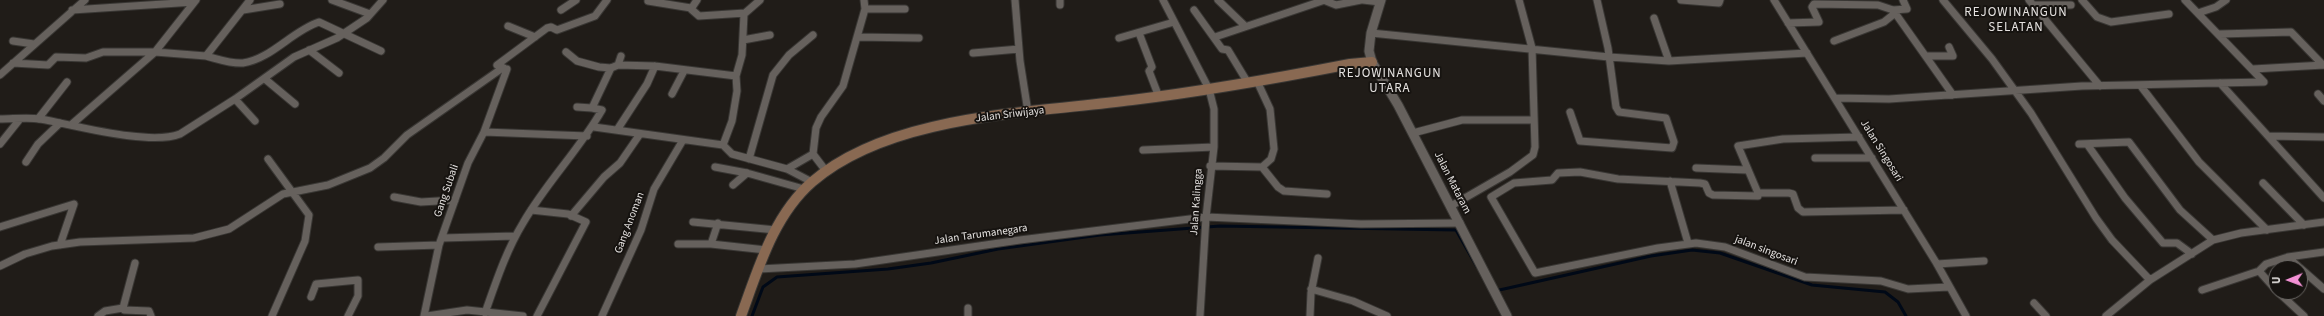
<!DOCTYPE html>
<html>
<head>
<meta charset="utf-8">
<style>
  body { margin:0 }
  #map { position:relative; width:2324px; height:316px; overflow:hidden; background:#201c18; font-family:"Source Sans 3",sans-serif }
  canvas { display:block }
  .north { position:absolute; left:2268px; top:260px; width:40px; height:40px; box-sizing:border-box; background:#161310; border:1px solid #696663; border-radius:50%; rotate:269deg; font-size:11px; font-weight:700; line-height:16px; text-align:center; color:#e5e2e0 }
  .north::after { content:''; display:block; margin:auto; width:14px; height:18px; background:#f391d5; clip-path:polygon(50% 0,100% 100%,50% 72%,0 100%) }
</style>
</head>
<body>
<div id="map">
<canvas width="2324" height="316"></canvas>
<div class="north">U</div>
</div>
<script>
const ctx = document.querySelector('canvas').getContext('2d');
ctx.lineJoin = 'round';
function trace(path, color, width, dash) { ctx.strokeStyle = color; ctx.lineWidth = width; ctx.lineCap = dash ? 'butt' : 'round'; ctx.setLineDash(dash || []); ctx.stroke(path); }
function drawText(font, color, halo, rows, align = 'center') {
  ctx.font = font + ' "Source Sans 3",sans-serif'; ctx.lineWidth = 4; ctx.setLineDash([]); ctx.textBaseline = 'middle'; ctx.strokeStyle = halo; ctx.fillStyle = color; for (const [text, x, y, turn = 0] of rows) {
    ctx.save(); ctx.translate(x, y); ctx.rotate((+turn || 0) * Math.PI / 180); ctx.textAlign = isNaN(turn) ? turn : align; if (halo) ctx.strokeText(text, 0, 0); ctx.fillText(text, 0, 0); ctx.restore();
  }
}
trace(new Path2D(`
  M1495,291L1651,256L1692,250L1720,253L1812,285L1885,292L1898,302L1906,316
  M752,316L763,287L777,277L888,269L931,263L998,249L1100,235L1220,226L1456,230L1477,267`), '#000917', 3);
const minor = new Path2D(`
  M332,0L370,14
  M697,0L691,9L699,16L745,13
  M1015,0L1020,61L1028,112
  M1060,0V5
  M1163,0L1209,89L1214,109V147L1206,217L1200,316
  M1218,0L1245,26
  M1363,0L1380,2
  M1681,0L1719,3L1720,0
  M1774,0L1937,264L1966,316
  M1943,0L1992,59L2031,113L2096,218L2112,240L2150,280
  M2029,0L2100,86
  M2082,0L2097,17L2111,22L2169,14
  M648,1L691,8
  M1326,1L1336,5L1361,0
  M2033,5H2071
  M865,9H905
  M72,10L194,2
  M243,10L280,4
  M561,10L576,0
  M1194,10L1222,49L1228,50L1248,83
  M1893,10L1953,95
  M2198,13L2216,7L2226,0
  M1654,18L1669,61
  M1788,23L1819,22L1812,7L1814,4L1878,5L1893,10L1907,9L1903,0
  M508,26L535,37
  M1139,33L1152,67L1149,71L1159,97
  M1371,33L1609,57L1669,61L1807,53
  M2220,34L2291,32L2323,65
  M857,37L919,38
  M1215,37L1325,0
  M1119,38L1174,22
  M743,40L770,35
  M13,41L34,44
  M1834,41L1884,22L1894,14
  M309,50L339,73
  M566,52L577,61L599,67L611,68L618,65L655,66L736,76
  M973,53L1019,49
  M206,56C218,59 231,64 243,63C271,59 292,31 319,22L381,51
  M1926,56H1953L1949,47
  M13,63L48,65L56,57L86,58L103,52H155L206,56L250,0
  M618,65L621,56
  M504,68L497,65L547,28L551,27L557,30L595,16L607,0
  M2253,69L2324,65
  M0,75L85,0
  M265,79L295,104
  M1257,81L1270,109L1274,149L1271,159L1262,167
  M2220,83L2324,198
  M2140,85L2199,162L2267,230
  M672,94L684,71
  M2318,94L2324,101
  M1835,98L1889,99L2082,86L2264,82L2185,0
  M235,99L255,121
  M577,107L592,108
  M1570,112L1580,141L1672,148L1674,142L1666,118L1619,112L1616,107L1608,48L1597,0
  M0,119C13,119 27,117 40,119C75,125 149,146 180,134L235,99L294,57L337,38L367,18L383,0
  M38,119L67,82
  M71,125L155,52L196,0
  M594,127L723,145L732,154L787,169L813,154
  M617,130L647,84L655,66
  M484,132L587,136
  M1413,133L1462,120H1534
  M2269,136L2324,137
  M0,144L20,119
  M2079,144L2129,142L2180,210L2213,240
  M2087,144L2125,198L2163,243H2177L2192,254
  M723,145L732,121L737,91L736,76L742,55L744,14L760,0
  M1143,150L1214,147
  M1815,158H1872
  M268,159L309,215L305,241L272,316
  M749,159L773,75L789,55L813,35
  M26,162L38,144L60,123
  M1210,166L1262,167L1278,187L1284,191L1327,194
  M715,167L747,173L804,189
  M1696,168L1747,170
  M787,169L812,182
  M826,171L813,154L816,128L821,117L843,86L865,9L864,0
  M1670,181L1688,243
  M2263,183L2304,225
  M733,185L747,173
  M1758,193L1738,146L1783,139L1859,137
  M394,197L421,202L455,200
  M1451,206L1510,172L1533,155L1535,147L1532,48L1519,0
  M531,210L568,214L586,222L537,316
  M1904,210L1803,212L1798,208L1793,194L1789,193H1758V196L1713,195L1709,193L1705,184L1700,183L1618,179L1580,172L1558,173L1552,180L1514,183L1491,197L1535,273L1658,248L1696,243L1725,247L1805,277L1881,281L1908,289L1949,287
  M571,216L604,177L620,163L640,134
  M693,222L776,230
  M0,227L74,204L60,245
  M442,238L515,236
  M678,244H711L766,250
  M711,244L718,223
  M378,247L439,245
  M2288,257L2324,252
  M135,263L123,308L124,310L149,311L151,316
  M1937,264L1984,261
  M0,266L25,254L52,246L80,242L194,238L229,229L283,194L328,185L370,168L384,158L407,135L501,69H507L484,132L468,163L439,245L424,316
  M2300,268L2324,289
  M759,269L855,264L1020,240L1206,217L1361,224L1460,223
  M2259,271L2276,290
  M1311,289L1353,301L1387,316
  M2202,290L2259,271L2266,264L2288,257L2300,268
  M2278,292L2304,316
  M311,297L316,284L358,280V296L348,316
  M2034,303L2046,316
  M968,308V316
  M485,313C496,282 506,251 523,223C546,183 579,150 602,110L592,108L611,68
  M98,316L105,311L123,308
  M427,316L467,310L523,316
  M602,316L641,230L654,189L683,140
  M1310,316L1311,293L1318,258
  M2106,316L2150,280L2213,240L2241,233L2324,222`);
const tertiary = new Path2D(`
  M1381,0L1371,33L1369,51L1372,62L1398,105L1507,316`);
const secondary = new Path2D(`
  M741,316C758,270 773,216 812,182C890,114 1033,113 1132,100C1205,91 1278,78 1350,64L1372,62`);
trace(minor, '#393734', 9);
trace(tertiary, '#393734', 11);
trace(secondary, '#393734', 12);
trace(minor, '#66615d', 7);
trace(tertiary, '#66615d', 9);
trace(secondary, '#896952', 10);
drawText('11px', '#e5e2e0', '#161310', [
  ["Jalan Sriwijaya",1010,115,-7],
  ["Jalan Singosari",1881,151,58],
  ["Jalan Mataram",1452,183,63],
  ["Gang Subali",447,191,-71],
  ["Jalan Kalingga",1197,202,-86],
  ["Gang Anoman",630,223,-69],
  ["Jalan Tarumanegara",981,235,-8],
  ["jalan singosari",1766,251,21]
]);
ctx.letterSpacing = '1px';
drawText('13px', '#e5e2e0', '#161310', [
  ["REJOWINANGUN",2016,13],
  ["SELATAN",2016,28],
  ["REJOWINANGUN",1390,74],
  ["UTARA",1390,89]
]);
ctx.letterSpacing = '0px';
</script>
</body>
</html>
